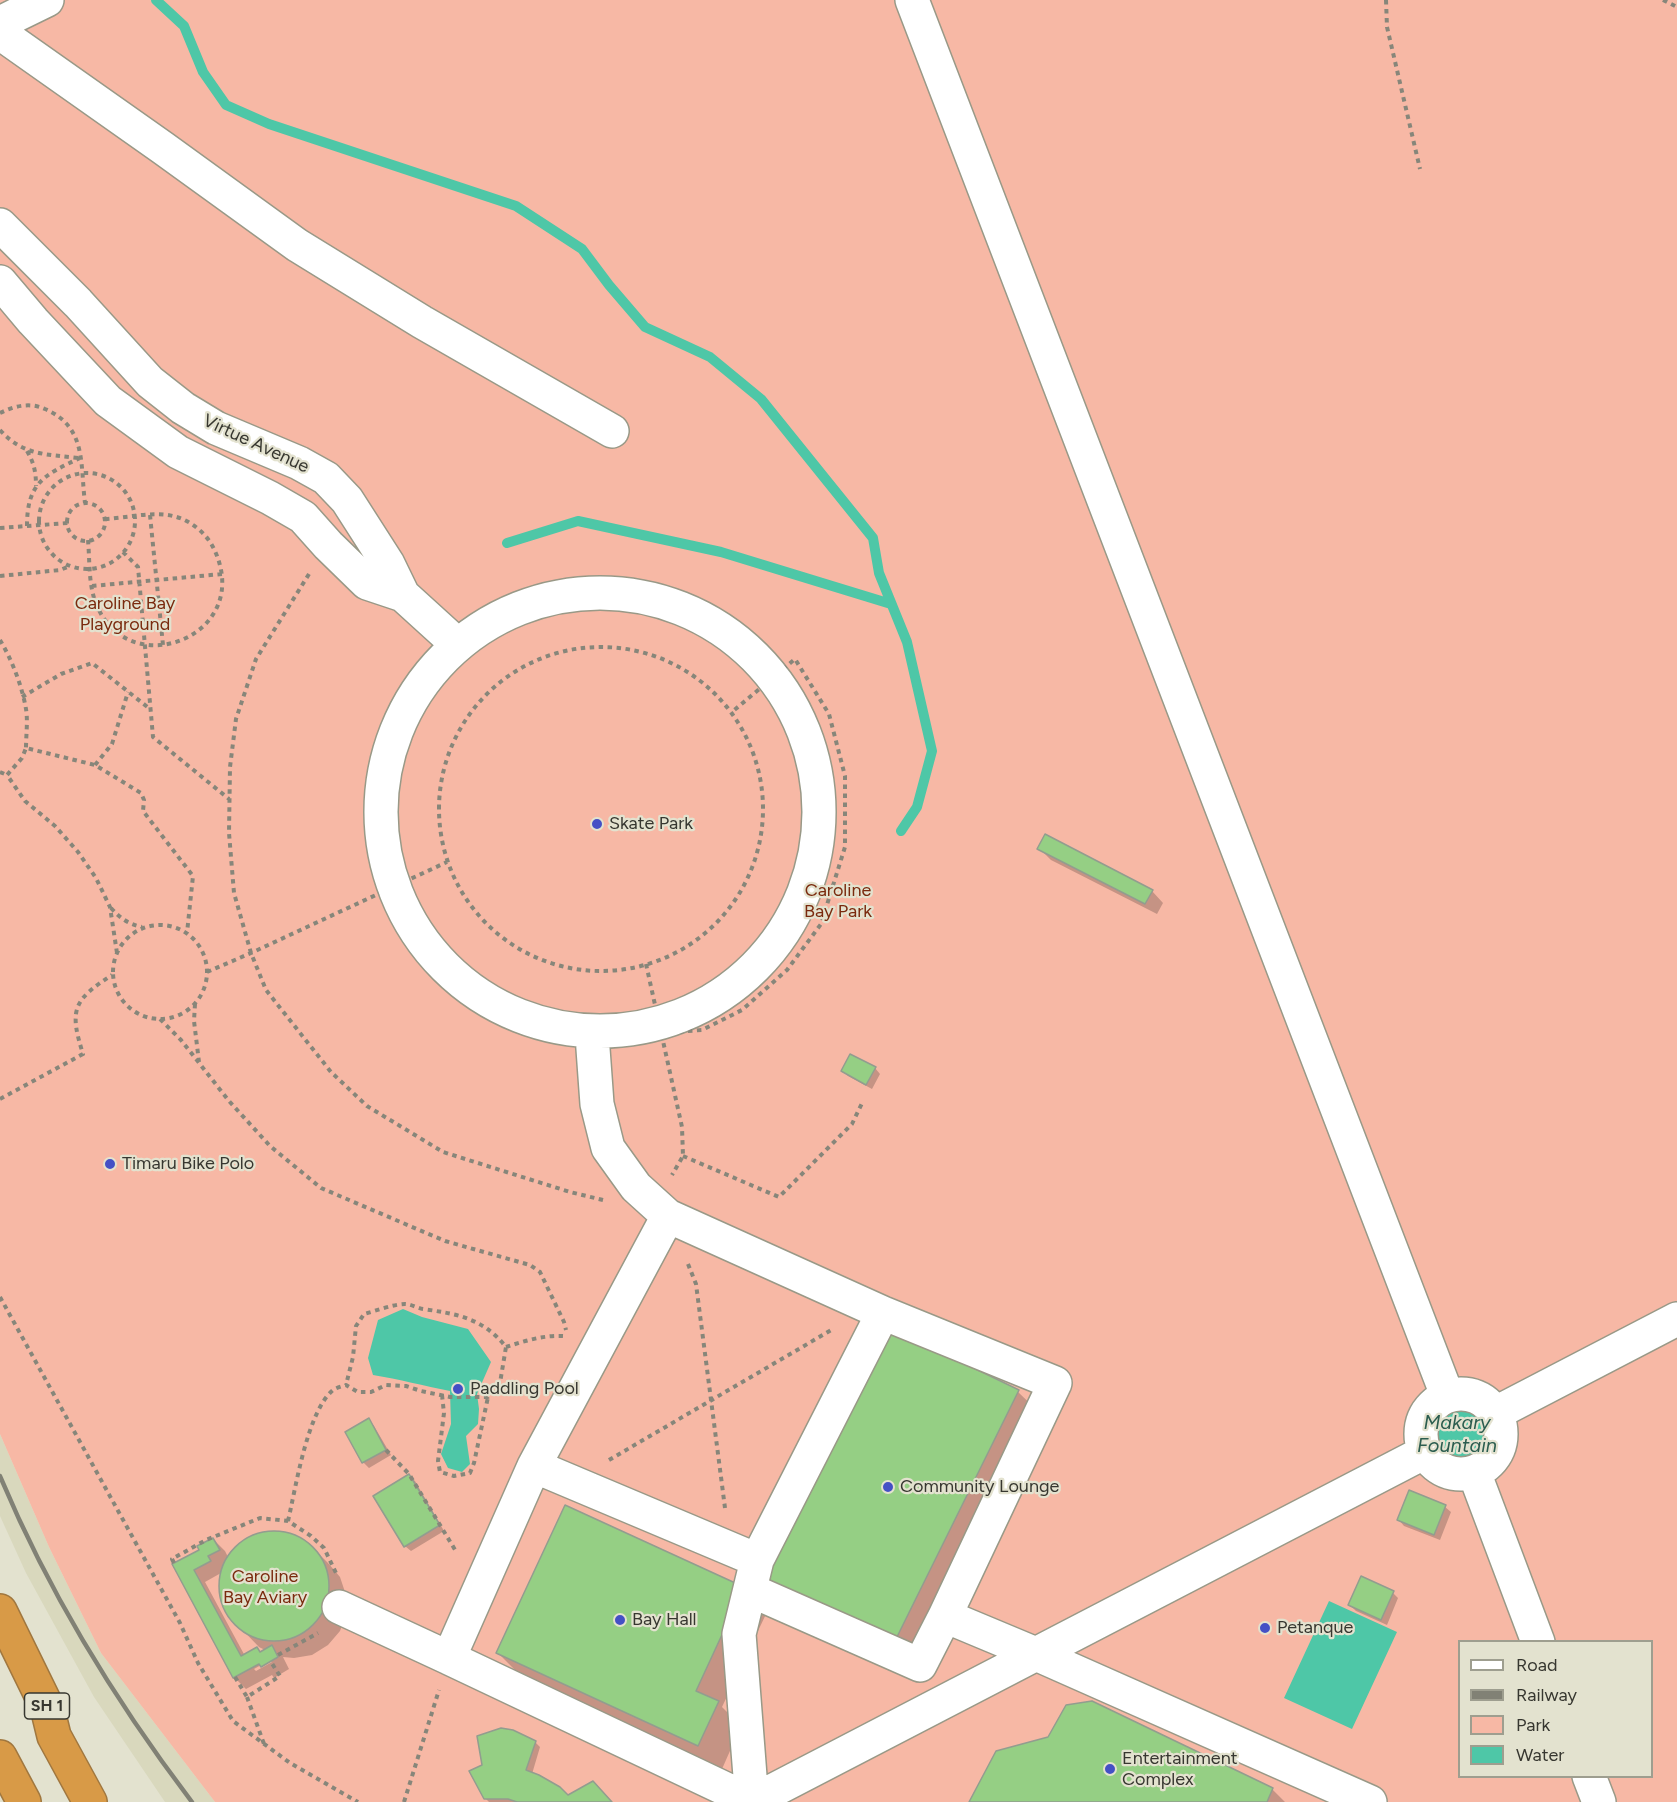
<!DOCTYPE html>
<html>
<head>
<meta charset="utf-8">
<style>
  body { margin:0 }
  #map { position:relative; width:1677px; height:1802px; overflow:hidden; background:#e3e2cf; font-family:Figtree,sans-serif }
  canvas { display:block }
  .legend { position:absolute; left:1458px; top:1640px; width:195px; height:138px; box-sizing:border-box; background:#e3e2cf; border:2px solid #9e9e8f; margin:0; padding:8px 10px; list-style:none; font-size:18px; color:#373730 }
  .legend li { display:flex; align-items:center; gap:12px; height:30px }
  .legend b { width:30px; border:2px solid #9e9e8f }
</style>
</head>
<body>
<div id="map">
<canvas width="1677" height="1802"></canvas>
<ul class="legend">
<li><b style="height:8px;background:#fff"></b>Road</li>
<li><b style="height:8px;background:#818175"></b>Railway</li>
<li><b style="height:16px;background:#f7b8a5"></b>Park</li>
<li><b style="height:16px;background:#4ec7a7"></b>Water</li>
</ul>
</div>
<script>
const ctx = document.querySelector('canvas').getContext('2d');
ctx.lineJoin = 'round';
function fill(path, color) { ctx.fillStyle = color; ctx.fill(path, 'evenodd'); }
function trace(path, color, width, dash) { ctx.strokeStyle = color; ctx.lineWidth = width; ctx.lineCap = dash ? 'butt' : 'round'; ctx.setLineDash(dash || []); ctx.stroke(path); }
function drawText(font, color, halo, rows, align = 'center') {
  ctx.font = font + ' Figtree,sans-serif'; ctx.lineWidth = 4.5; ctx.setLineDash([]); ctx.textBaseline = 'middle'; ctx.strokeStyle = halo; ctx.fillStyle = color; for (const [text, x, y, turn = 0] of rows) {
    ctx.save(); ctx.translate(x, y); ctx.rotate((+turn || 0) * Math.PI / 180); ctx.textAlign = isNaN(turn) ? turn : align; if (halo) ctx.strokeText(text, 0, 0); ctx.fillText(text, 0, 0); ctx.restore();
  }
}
fill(new Path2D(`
  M0,1434L49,1547L101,1653L215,1802H165L94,1697L26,1573L0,1516Z`), '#d9d8bd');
fill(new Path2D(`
  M0,0H1677V1802H215L101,1653L49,1547L0,1434ZM1460,1642H1652V1776H1460Z`), '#f7b8a5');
fill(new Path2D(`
  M403,1309L422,1317L468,1329L491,1362L477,1394L479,1409L478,1424L466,1436L470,1464L462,1472L448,1468L441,1454L451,1424L450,1391C424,1386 399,1379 373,1375L368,1358L378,1320Z
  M1431 1434a26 26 0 1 1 52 0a26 26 0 1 1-52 0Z
  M1329,1601L1397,1632L1352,1729L1284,1698Z`), '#4ec7a7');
fill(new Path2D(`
  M1039,848L1152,891L1163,903L1157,914L1051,860Z
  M875,1068L880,1074L872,1089L848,1076L843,1071Z
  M886,1327L1018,1392L1042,1415L914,1672L782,1607Z
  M369,1420L374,1426L391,1455L369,1468L363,1462Z
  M409,1476L415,1481L444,1531L411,1551L405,1546Z
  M1410,1492L1445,1507L1451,1512L1440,1540L1404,1526L1399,1520Z
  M566,1507L767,1612L722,1707L741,1726L722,1769L521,1676L498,1653Z
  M275,1531L293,1535L309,1544L328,1563L340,1577L346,1595V1614L340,1631L328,1645L312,1655L294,1658L283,1657L289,1669L274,1678L272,1675L246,1689L235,1678L174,1565L201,1550L213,1539L225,1551L228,1557L242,1542L256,1534ZM221,1573L219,1585L222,1602L229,1616L259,1647L265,1650L245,1656L205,1582ZM270,1660L272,1662L256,1671L254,1669Z
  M1393,1593L1398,1598L1387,1625L1356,1611L1350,1605Z
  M1049,1738L1272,1789L1285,1802H971Z
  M535,1742L540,1747L532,1774L568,1797L611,1802H489L485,1798Z`), '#0003');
trace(new Path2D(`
  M156,0L184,26L203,72L226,105L269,124L516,206L582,249L609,285L645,327L710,357L761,399L873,538L879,573L907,642L932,751L917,807L901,831
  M507,543L578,521L721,552L891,604`), '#4ec7a7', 10);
const building = new Path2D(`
  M1045,834L1153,890L1145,904L1037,849Z
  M850,1054L876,1067L866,1085L841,1071Z
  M885,1325L1019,1390L891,1649L757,1584Z
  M369,1418L386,1450L362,1463L345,1432Z
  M409,1474L440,1525L404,1547L373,1496Z
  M1409,1490L1446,1505L1434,1535L1397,1520Z
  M565,1505L744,1587L696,1691L719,1701L698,1746L496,1653Z
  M219 1586a55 55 0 1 1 110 0a55 55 0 1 1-110 0Z
  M213,1538L220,1550L208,1556L211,1561L194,1570L241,1656L257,1647L260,1652L272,1645L278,1657L261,1667L259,1664L233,1678L172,1564L199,1550L197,1546Z
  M1361,1576L1394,1591L1381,1620L1348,1605Z
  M1092,1701L1273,1788L1267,1802H969L996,1751L1048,1737L1066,1705Z
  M501,1728L513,1730L536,1741L526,1770L539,1775L560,1787L568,1795L593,1781L612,1802H517L508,1799H484L469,1771L482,1765L477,1736Z`);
fill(building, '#95cf84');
trace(building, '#929d8f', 1.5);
const minor = new Path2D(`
  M912,0L1447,1395
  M0,23L47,0
  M0,33L163,148L297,245L422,322L612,431
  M0,225L78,303L150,382L183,408L216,428L299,463L326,478L347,500L388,564L403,595L458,645
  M0,282L33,321L108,401L178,452L270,498L303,517L328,545L367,583L403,595
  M381 812a219 219 0 1 1 438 0a219 219 0 1 1-438 0Z
  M592,1035L597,1104L608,1148L636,1187L668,1216L883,1313L1055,1383L945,1616L1036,1654L1370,1802
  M668,1216L534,1466L449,1658L753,1802
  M1421 1434a40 40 0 1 1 80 0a40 40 0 1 1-80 0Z
  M1496,1413L1677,1319
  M534,1466L757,1560L883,1313
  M1474,1472L1538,1642
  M750,1590L920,1665L945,1616
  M339,1607L449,1658
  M1589,1776L1599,1802
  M751,1802L1425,1452
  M752,1802L739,1634L757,1560`);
const highway = new Path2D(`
  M0,1611L47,1707L54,1736L90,1802
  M0,1757L24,1802`);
trace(minor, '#999987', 36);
trace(highway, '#a0773f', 36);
trace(new Path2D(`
  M1386,0L1387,27L1420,169
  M1663,0L1677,7
  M0,413C14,406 30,402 45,409C87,427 80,464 85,503
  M0,430C23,456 47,454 78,458
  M27,451C34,463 36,472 36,486
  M39 521a48 48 0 1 1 96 0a48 48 0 1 1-96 0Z
  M67 522a19 19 0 1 1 38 0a19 19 0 1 1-38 0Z
  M150,515L163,645
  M27,526C27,483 44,475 80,458
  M0,528L68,523
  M88,540C90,562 88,588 98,608C132,683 255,635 214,549C207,534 191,520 173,516C153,511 126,518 105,519
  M123,552L138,567L153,737L229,799
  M309,574L256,659L236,719L230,767L229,833L234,893L251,953L266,990L331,1072L367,1106L443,1152L570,1192L603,1200
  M0,576L60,570L70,566
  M92,586L222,574
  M0,640C12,660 22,686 26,709C28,721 26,735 26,748
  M439 809a162 162 0 1 1 324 0a162 162 0 1 1-324 0Z
  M22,697L61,674L92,663L150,709
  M95,765L112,744L128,692
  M0,772L7,775
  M111,908C120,918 128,924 142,927
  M113 972a47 47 0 1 1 94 0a47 47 0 1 1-94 0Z
  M117,953L110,907L96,878L78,852L55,826L25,801L7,775L22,758L26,748L95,765L141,793L144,800L143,811L193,876L187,933
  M646,964L682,1127L683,1156L672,1175
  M207,972L251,953L447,862
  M195,1004L194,1021L199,1062
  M160,1019L181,1040L229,1101L270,1146L321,1188L445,1241L530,1265L540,1272L564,1322L566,1330
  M661,1033L702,1030L742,1010L787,970L821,924L845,847V776L829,714L795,659L732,712
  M0,1099L83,1054C69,1010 73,1000 112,975
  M683,1156L779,1197L852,1124L863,1101
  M688,1264L696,1284L725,1508
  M0,1297L180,1623L198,1663L233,1721L290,1763L358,1802
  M506,1347C524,1341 544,1335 563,1336
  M442,1395L444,1413L438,1461L440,1472L454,1476L470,1473L474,1463L488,1397
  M386,1450L409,1474L457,1553
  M609,1460L833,1329
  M288,1521C296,1487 307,1412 333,1390C336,1388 342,1386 346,1385L358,1392H371L386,1385L406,1386L421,1391L450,1397H488L500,1383L506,1347C483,1318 457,1314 423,1309C417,1308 411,1304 405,1304C394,1304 375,1311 364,1314L356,1326L353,1357L346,1385
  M174,1563L172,1559L206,1540L260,1518L288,1521L311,1536L324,1548L336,1573
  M278,1655L318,1633
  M235,1677L247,1697L280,1676L271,1662
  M247,1697L264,1744
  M404,1802L439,1690`), '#87867a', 4, [4.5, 4.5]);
trace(minor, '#fff', 33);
trace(highway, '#d89a47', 33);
trace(new Path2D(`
  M0,1476C49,1593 116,1702 192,1802`), '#818175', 4.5);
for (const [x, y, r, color] of [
  [597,824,6,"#4450c5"],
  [110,1164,6,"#4450c5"],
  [458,1389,6,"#4450c5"],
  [888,1487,6,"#4450c5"],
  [620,1620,6,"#4450c5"],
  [1265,1628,6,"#4450c5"],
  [1110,1769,6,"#4450c5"]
]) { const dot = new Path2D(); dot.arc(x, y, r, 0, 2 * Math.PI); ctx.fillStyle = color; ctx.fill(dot); trace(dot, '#e3e2cf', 2); }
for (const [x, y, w] of [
  [47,1706,45]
]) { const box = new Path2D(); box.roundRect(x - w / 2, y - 13, w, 26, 4.5); ctx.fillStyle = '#e3e2cf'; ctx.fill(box); trace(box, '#373730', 1.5); }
drawText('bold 16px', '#373730', null, [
  ["SH 1",47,1706]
]);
drawText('18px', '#373730', '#e3e2cf', [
  ["Virtue Avenue",256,444,25]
]);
drawText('18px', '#7a2a0e', '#e3e2cf', [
  ["Caroline Bay",125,604],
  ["Playground",125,625],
  ["Caroline",838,891],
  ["Bay Park",838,912],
  ["Caroline",265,1577],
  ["Bay Aviary",265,1598]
]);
drawText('18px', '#373730', '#e3e2cf', [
  ["Skate Park",609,824],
  ["Timaru Bike Polo",122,1164],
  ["Paddling Pool",470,1389],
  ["Community Lounge",900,1487],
  ["Bay Hall",632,1620],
  ["Petanque",1277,1628],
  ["Entertainment",1122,1759],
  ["Complex",1122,1780]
], 'left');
drawText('italic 20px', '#2b5d4f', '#e3e2cf', [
  ["Makary",1457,1423],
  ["Fountain",1457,1446]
]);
</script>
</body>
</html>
